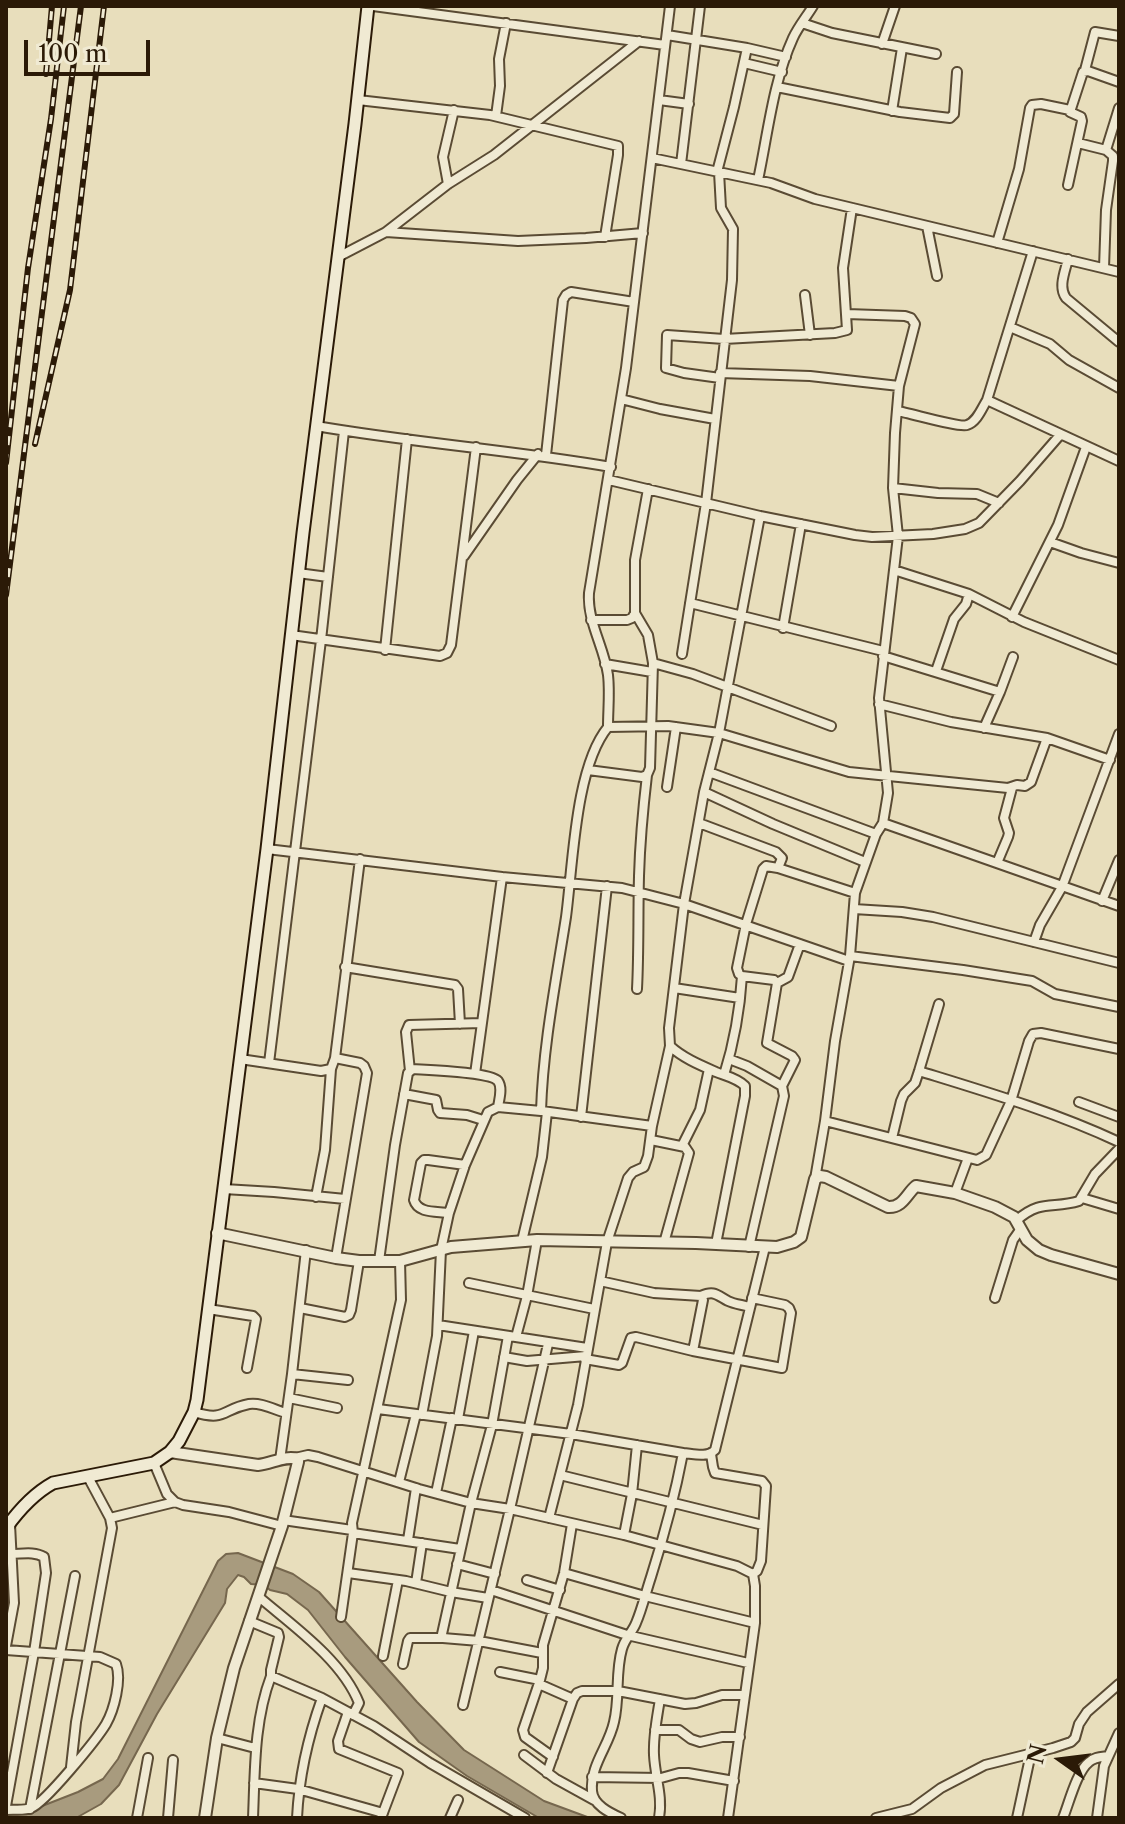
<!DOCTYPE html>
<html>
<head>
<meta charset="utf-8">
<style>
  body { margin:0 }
  #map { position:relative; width:1125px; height:1824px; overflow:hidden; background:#e8debc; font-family:"Libre Caslon Text",serif }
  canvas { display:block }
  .frame { position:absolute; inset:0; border:8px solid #2b1a07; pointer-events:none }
  .north { position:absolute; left:1021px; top:1720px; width:80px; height:80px; -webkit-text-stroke:6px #f0ead3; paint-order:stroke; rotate:284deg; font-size:22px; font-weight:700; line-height:32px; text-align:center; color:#2b1a07 }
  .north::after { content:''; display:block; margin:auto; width:28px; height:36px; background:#2b1a07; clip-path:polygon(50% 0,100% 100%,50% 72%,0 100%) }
  .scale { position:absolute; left:24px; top:40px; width:126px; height:36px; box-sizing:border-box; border:4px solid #2b1a07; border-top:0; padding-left:10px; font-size:24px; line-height:28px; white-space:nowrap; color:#2b1a07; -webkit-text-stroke:6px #f0ead3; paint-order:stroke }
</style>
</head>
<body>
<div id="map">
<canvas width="1125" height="1824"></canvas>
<div class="frame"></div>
<div class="north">N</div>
<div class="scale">100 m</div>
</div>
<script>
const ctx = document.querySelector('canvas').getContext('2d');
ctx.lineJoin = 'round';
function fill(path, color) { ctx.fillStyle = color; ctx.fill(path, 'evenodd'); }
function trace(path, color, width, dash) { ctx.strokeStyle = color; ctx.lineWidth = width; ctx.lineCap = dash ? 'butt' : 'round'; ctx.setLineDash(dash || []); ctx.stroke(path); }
const water = new Path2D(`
  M238,1553L293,1574L319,1592L417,1702L464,1750L544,1801L590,1818H539L467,1776L419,1742L345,1657L308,1610L287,1594L270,1590L264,1585L251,1584L244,1577L238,1575L227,1589L225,1603L157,1714L119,1785L101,1804L76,1818H6V1813L37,1808L78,1792L103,1779L118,1759L218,1561L226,1554Z`);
fill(water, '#a89b7e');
trace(water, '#76674e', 2);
const minor = new Path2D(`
  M373,6L665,45
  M670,6L626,368L589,593C587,622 604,646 608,675C610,692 608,710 608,727L668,726L719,733L849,772L1008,788L1017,785L1025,786L1031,782L1047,738
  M802,23L832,33L936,54
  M667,35L747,48L786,57
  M882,44L895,6
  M744,63L782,72
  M1085,70L1095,32L1119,36
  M777,87L900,112L950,118L954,114L957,72
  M358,100L490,115L618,146V155L605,237
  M659,100L689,104
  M892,111L902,48
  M496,116L500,86L499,59L506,23
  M1078,143L1106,150
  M652,158L771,183L815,199L1119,272
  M681,164L700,6
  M717,172L734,107L747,48
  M758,180C768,133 773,82 793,38C798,27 807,16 813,6
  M448,184L443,157L454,110
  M1068,185L1082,121L1081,117L1070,112L1083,72L1088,71L1119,82
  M927,226L937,276
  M386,232L518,241L586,238L643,233
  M997,243L1019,169L1030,108L1032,105L1041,104L1070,110
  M338,257L386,232L448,184L494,155L639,41
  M1068,259C1065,272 1058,287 1066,298L1119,342
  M1104,268L1106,210L1113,161V156L1106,150L1119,108
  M805,295L810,335
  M1010,327L1050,344L1069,360L1119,388
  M720,373L810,376L899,386
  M720,378L684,373L666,368L667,335L724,339L835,333L847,330L843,268L852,208
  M621,399L660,409L715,419
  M987,400L1119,461
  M897,411C910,413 960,428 967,425C977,422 982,408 987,400L1033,251
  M316,426C414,443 513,450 611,467
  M546,455L563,300L566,295L571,292L634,302
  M609,480L760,516L855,535L872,537L933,534L965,529L979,523L1020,481L1060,435
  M893,488L938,493L977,494L999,503
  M1050,542L1081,553L1119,563
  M464,556L517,480L538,454
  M894,570L969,594L1024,622L1119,660
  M298,573L328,577
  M690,603L883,651
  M1012,617L1058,525L1086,447
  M591,620H627L632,618L635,613V560L648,489
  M783,628L801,524
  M291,635L440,656L447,653L451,645L476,447
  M385,650L407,439
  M682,654L706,503L732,280L733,229L721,208L719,172
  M883,656L1000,692
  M653,663L693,674L831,726
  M605,664L652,672
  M936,671L954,619L966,604L969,594
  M879,704L951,722L1047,738L1110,760
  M984,728L1000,692L1013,657
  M588,770L642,777L647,775L650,768L653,663L648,635L635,613
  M709,772L876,834
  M667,787L676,727
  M704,792L773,824L865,862
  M699,823L776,852L782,858L778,868
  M883,823L1119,906
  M267,849L502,877L622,888L684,904L849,961
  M997,863L1008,837L1009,833L1004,818L1012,788
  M1102,901L1119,860
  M854,909L902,912L933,917L1119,963
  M1034,942L1040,925L1062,887L1119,734
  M850,956L963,970L1032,981L1055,994L1119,1007
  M345,967L455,985L458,989L460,1024
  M777,983L788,977L800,944
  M674,988L740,998
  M637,989C639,951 638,914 639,876C640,842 643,809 647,775
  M335,1058L360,1063L364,1066L367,1073L336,1258
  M240,1059L321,1071L331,1069L335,1058L360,859
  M729,1059L747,1066L782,1086L784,1096L749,1247
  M269,1063L321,640L344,431
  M410,1071L406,1032L409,1025L482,1023
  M919,1071C987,1092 1055,1112 1119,1142
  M475,1074L502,877
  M724,1075C734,1043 740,1009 742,976
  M782,1086L795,1060L792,1056L767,1043L777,983L774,980L742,976L739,974L737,968L746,924L763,869L766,866L778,868L855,893
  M404,1094L436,1100L438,1110L440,1113L467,1115L483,1120
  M1079,1102L1119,1117
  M542,1111L652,1126
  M581,1117L607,886
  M825,1121L977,1160L986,1155L1011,1101L1029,1041L1033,1034L1041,1033L1119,1049
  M892,1138L901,1101L904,1094L915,1083L919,1071L939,1004
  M651,1140L685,1147L689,1153L664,1243
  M682,1146L700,1110L709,1069
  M815,1179L825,1121L835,1041L850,956L855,893L876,834L883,823L888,793L879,698L898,536L893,488L895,433L899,386L915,324L911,318L905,316L847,314
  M224,1189L274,1192L345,1199
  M955,1193L968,1158
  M316,1197L325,1150L331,1069
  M1082,1198L1119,1209
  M449,1213C437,1211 418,1214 414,1200L421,1163L424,1160H428L465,1165
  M1017,1220C1041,1199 1053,1209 1079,1201L1095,1174L1119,1149
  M522,1241L542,1157L547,1112
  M716,1244L745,1096V1086C737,1078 726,1076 716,1072C700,1065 683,1058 670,1046L669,1028L684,904L704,792L719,733L760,516
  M379,1261L395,1145L408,1073L413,1069C428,1070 490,1072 498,1081C503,1088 499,1100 498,1107
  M400,1261L401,1300L352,1523L353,1533L460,1549
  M600,1281L654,1293L701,1296L703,1300L693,1351
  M469,1283L594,1309
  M701,1296C714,1290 717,1295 728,1301C734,1304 743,1305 749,1307
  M995,1298L1013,1240L1020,1230
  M300,1308L345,1317L349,1315L351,1310L359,1261
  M208,1309L253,1316L256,1319L247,1368
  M438,1325L587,1348
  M508,1336L492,1425L471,1503L442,1634L443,1638L479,1641L542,1653
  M516,1337L527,1296L537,1240
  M504,1357L527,1361L586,1356
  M585,1359L619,1365L622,1363L631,1338L636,1337L693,1351L782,1368L791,1313L789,1308L785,1305L752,1298
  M292,1374L348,1380
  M289,1398L337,1408
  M378,1409L571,1434L683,1453
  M194,1412C226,1422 222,1409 249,1404C261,1402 275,1410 286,1413
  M422,1415L437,1336L441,1250L449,1213L465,1165L488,1112L498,1107L541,1111C543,1046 556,981 566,917C573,865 575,767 608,727
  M458,1419L474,1331
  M711,1454L713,1467L715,1473L762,1481L766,1486L761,1561L757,1571L753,1574
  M295,1458L308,1455L318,1457L419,1489L471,1503L510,1509L624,1535L737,1566L753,1574L755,1586V1623L728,1818
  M280,1460L292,1374L306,1250
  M154,1463L167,1494L175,1502L183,1505L229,1512L282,1526
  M560,1475L763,1525
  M399,1482L416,1414
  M436,1493L452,1418
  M110,1518L175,1502
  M549,1518L578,1405L607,1242L628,1178L633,1172L644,1167L648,1156L652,1126L670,1046
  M283,1520L352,1530
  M624,1535L632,1494L637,1445
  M408,1540L416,1488
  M6,1560L11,1554C22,1554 34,1551 44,1557L46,1573L34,1652L6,1806
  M457,1564L495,1574
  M348,1573L406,1581L451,1592L488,1598
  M564,1573L645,1596L755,1623
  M527,1580L560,1590
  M416,1583L422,1543
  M491,1590L627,1635L748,1663
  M259,1597C293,1626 342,1660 359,1703L353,1715
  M341,1617L353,1533
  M249,1621L278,1633L279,1637L271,1670V1676L322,1698L374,1726L430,1763L525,1818
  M6,1646L14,1603L10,1524
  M6,1650L100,1657L116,1664C122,1680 114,1710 106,1724C97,1739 45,1803 31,1808C24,1811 14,1809 6,1810
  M383,1656L398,1580
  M403,1664L408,1641L410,1638H443
  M500,1672L540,1680
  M539,1684L573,1699
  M463,1705L510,1509L548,1344
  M348,1712L338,1741L339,1749L398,1773L381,1818
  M655,1730H679L691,1739L700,1742L722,1737H740
  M217,1738L255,1748
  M524,1755L556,1779L594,1800
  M553,1757L525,1737L523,1730L540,1680L543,1668V1645L564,1573L572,1524
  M71,1767L76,1722L112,1528L110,1518L88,1477
  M547,1773L573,1699L577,1693L582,1691H618L685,1704L696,1703L722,1695H744
  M592,1777L661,1778L679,1773H688L734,1781
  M254,1783L298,1789L383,1813
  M30,1809L75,1576
  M137,1818L148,1758
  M168,1818L173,1760
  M253,1818C255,1770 254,1721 271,1676
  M297,1818C299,1777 308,1737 322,1698
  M450,1818L458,1800
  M621,1818C610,1813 593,1805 592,1791C590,1765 609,1746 614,1722C620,1698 615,1673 622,1649C625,1638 632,1633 636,1623C642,1609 646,1592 651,1577C664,1536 675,1495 683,1453C694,1454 707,1458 715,1450L765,1247
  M659,1818C663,1796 655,1777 654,1755C653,1736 657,1718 660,1699
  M876,1818L912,1809L941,1788L985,1765L1053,1748L1071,1742L1075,1738L1079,1724L1087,1712L1119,1684
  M1017,1818L1031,1753
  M1063,1818C1069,1803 1077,1771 1089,1762C1094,1757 1101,1757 1108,1756
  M1097,1818L1104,1766L1119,1733`);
const tertiary = new Path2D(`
  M217,1233L336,1258L359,1261H400L451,1247L537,1240L696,1243L777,1247L794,1242L801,1237L815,1179L820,1176L826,1177L888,1207C903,1208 907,1193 916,1186L955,1193L995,1207L1014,1217L1027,1240L1039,1250L1051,1255L1119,1274
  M170,1452L258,1465C271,1464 285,1455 298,1459V1462L282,1526L234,1668L217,1738L205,1818`);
const secondary = new Path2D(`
  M6,1528C19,1510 33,1494 53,1483L154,1463L170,1452L179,1441L194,1412L197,1400L267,849L303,533L355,124L368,6`);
trace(minor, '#5a4b34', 12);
trace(tertiary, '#5a4b34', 14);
trace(secondary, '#2b1a07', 15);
trace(minor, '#f0ead3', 8);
trace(tertiary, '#f0ead3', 10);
trace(secondary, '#f0ead3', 11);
const rail = new Path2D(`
  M46,74L52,6
  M35,444L70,290L104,6
  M6,463L28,268L51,119L64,6
  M6,595L81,6`);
trace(rail, '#2b1a07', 6);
trace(rail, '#f0ead3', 3, [9]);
</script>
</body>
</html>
